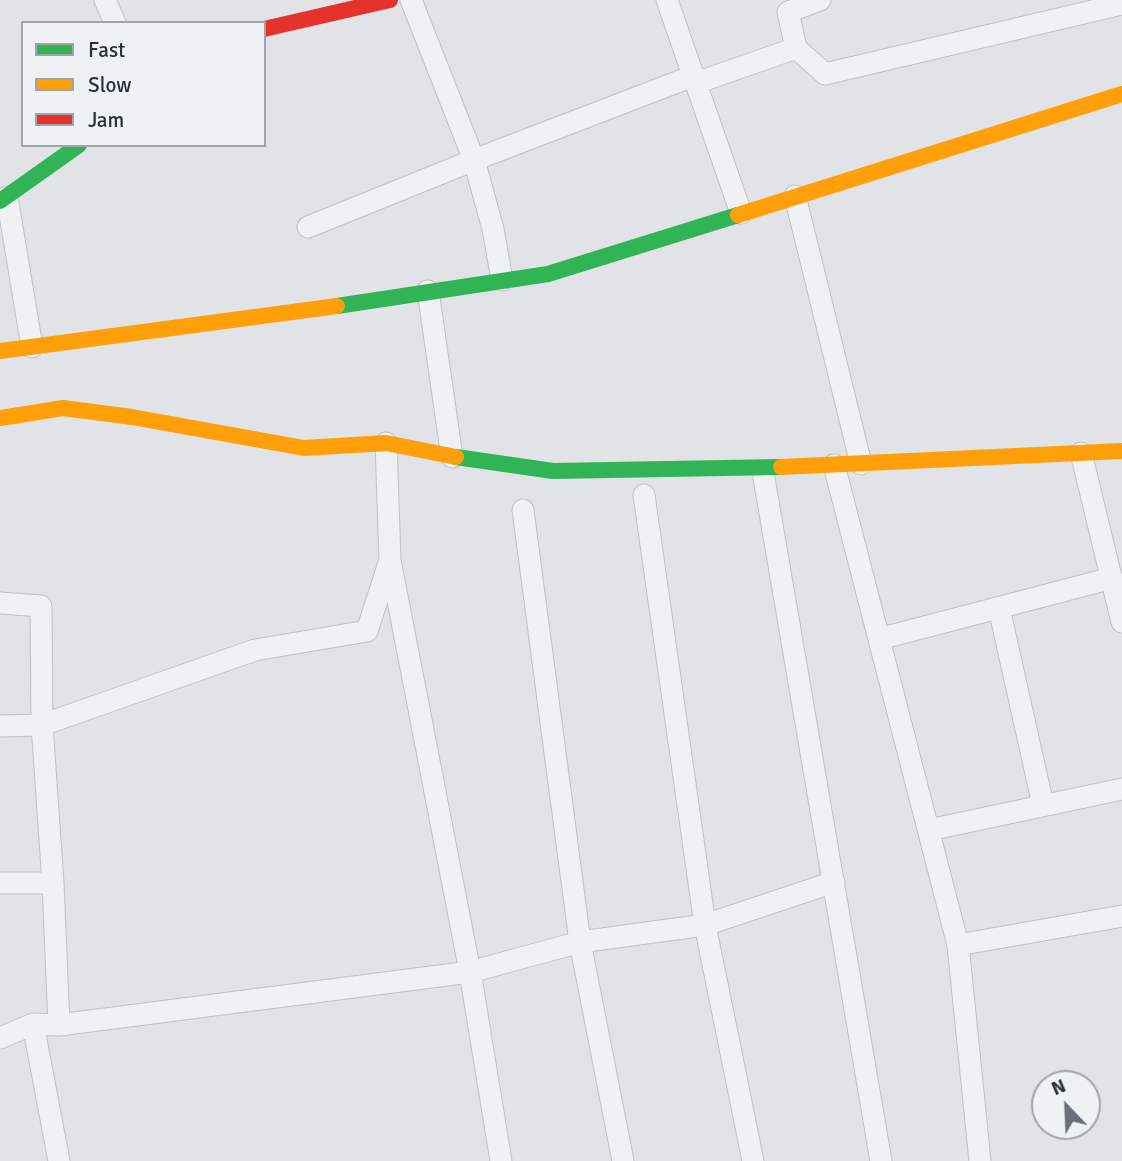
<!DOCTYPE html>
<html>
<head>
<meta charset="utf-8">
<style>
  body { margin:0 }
  #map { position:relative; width:1122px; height:1161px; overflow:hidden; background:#e1e3e6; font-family:Signika,sans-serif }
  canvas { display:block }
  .legend { position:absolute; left:21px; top:21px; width:245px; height:126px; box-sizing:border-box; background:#eff2f5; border:2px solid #a0a5ac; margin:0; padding:9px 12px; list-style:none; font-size:21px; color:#29313e }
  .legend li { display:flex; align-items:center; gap:14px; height:35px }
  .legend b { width:35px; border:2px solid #a0a5ac }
  .north { position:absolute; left:1031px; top:1070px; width:70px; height:70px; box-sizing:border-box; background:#eff2f5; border:2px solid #a0a5ac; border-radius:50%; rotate:337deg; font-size:19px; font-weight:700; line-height:28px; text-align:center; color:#29313e }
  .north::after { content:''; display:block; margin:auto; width:24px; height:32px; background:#696f79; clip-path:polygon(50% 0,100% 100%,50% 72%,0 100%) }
</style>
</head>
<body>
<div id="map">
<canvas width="1122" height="1161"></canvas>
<ul class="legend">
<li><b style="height:9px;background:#30b455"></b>Fast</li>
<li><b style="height:9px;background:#ff9f0a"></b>Slow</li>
<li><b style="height:9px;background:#e5322d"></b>Jam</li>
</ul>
<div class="north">N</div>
</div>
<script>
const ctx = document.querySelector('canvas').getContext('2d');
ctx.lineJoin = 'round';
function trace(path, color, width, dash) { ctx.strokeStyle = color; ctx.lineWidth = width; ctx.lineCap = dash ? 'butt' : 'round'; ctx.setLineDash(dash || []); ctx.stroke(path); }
const street = new Path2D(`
  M105,0L115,23
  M411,0L474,160L493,229L502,280
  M667,0L741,213
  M796,48L788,12L820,0
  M696,83L796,48L825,74L1122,4
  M795,196L861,464
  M7,197L32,347
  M308,227L474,160L693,76
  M428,291L452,457
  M1081,453L1122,622
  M834,465L958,945L980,1161
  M764,478L881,1161
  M644,495L705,925L753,1161
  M523,510L580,942L623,1161
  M390,560L470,972L580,942L705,925L834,882
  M0,603L41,606L42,725L53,883L59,1025
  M999,608L1043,805
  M879,639L1112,578
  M0,726L42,725L255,650L367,631L390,560L386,443
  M929,830L1122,789
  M0,883H53
  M958,945L1122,916
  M33,1024L59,1161
  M0,1038L33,1024L59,1025L470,972L501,1161`);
trace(street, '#bfc1c4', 23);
trace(street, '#f0f1f3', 21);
trace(new Path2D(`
  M0,201L79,145
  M337,306L548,274L738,215
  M456,457L553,471L781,467`), '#30b455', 16);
trace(new Path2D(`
  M738,215L1122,94
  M0,351L337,306
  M0,418L63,408L132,417L304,448L386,443L456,457
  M781,467L1122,451`), '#ff9f0a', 16);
trace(new Path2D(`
  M264,29L390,0`), '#e5322d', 16);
</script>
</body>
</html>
